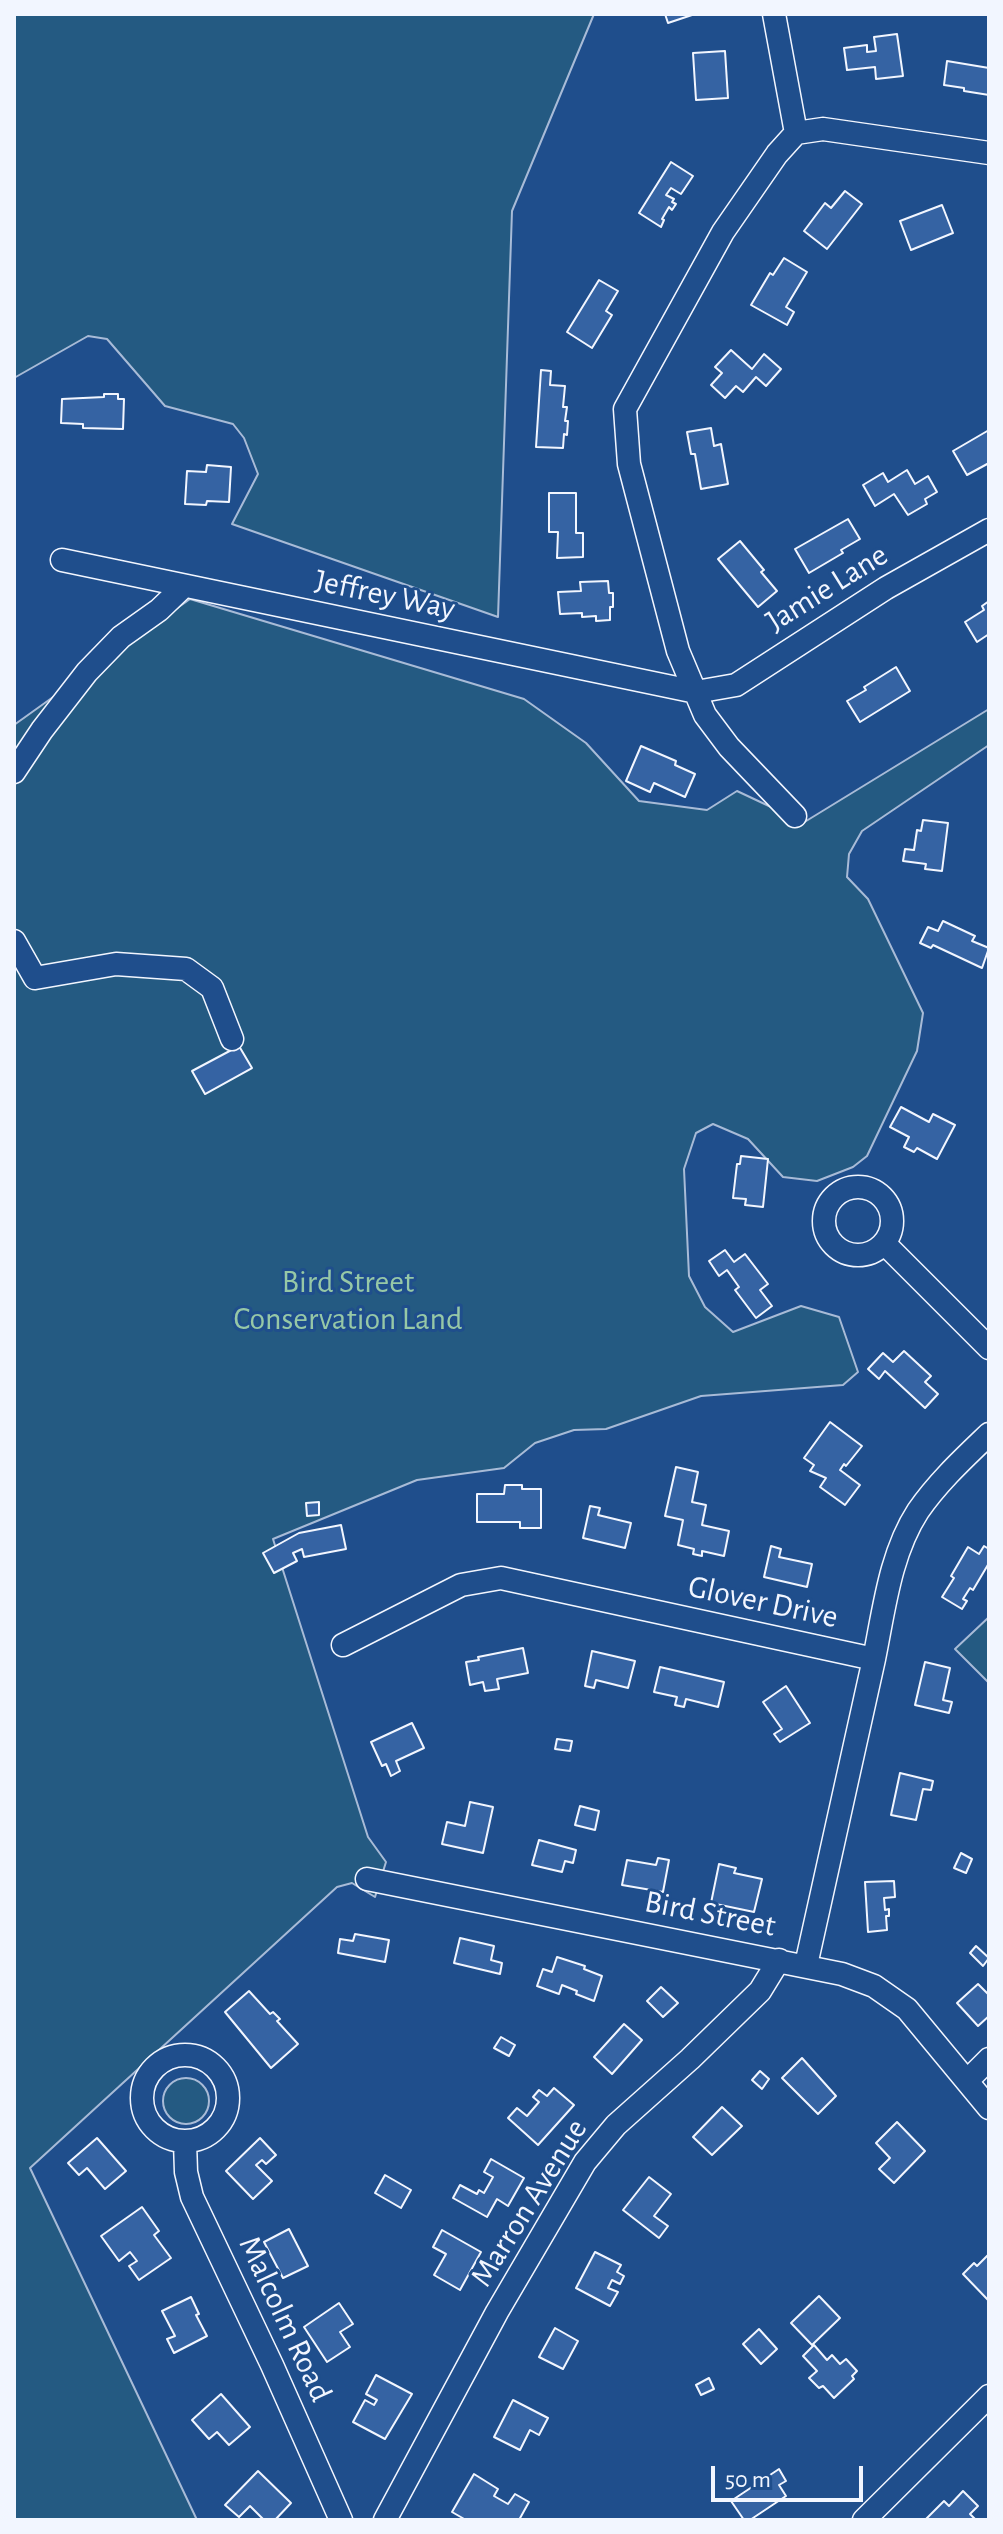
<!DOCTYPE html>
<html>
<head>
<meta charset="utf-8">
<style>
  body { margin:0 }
  #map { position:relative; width:1003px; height:2534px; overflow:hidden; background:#1f4e8c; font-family:"Alegreya Sans",sans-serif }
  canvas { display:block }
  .frame { position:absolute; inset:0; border:16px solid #f2f6ff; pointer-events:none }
  .scale { position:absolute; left:711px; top:2466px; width:152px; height:36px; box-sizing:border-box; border:4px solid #f2f6ff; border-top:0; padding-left:10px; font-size:24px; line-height:28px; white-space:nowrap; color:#f2f6ff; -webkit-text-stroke:6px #1f4e8c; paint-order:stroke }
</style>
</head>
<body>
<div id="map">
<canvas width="1003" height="2534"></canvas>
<div class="frame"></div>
<div class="scale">50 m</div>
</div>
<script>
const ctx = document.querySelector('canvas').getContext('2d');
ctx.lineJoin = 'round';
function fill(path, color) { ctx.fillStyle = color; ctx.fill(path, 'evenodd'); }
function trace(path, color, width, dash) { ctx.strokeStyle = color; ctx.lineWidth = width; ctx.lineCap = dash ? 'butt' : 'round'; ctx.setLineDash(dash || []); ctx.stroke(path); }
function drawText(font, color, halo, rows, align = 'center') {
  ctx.font = font + ' "Alegreya Sans",sans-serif'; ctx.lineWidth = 6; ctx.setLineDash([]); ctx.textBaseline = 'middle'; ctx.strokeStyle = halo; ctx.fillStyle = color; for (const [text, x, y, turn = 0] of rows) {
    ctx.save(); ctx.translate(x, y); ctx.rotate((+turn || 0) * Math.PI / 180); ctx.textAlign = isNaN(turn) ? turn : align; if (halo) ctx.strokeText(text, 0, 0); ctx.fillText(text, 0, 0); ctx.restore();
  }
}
const green = new Path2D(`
  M14,14H594L512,211L498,617L232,524L258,474L244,438L233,424L165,406L107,339L88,336L14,378Z
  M190,599L524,699L586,743L639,801L707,810L737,791L788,815L798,826L989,709V745L862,831L849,854L847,877L868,899L923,1013L917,1051L867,1156L853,1167L817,1181L783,1177L748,1139L713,1124L696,1133L684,1169L689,1276L705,1307L733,1332L801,1306L839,1317L858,1372L843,1385L701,1396L606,1429L574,1430L535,1443L504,1468L417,1480L273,1539L368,1837L386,1862L375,1897L352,1883L337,1887L30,2168L197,2520H14V725Z
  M989,1617V1683L955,1649Z
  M163 2101a23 23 0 1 1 46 0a23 23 0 1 1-46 0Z`);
fill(green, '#245a82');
trace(green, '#a8bbd7', 2);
const building = new Path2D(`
  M665,14H691L692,15L668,23Z
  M897,34L903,76L876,79L875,67L847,70L844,48L867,45V52L876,51L874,37Z
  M725,51L728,98L696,100L693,53Z
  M947,61L989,68V95L964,91V88L944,85Z
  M671,162L693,176L681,194L671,188L666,195L674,199L672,202L676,204L672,210L669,207L662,219L664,220L661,227L639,213Z
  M845,191L862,204L827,249L804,231L825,203L831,208Z
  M942,205L953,233L911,250L900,221Z
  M784,258L807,272L786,307L794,312L787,325L751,305L770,273L773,275Z
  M599,280L618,291L606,311L612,315L592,348L567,332Z
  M731,350L752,369L764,354L781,369L766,386L756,377L743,392L736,386L725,398L711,385L722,373L715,367Z
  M541,370L551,371L550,385L565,386L563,407H567L565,421H568L567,435L564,434L563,448L536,447Z
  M104,394H118V399H124L123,429L83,428V424L61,423L62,399L104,397Z
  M711,428L714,446L721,444L728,484L701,489L695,454H691L687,432Z
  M989,430V463L967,475L953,451Z
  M207,465L231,467L229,502L207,501L206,505L185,504L187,471L206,472Z
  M907,470L915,484L928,476L937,492L925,499L927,504L908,515L894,494L875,506L863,485L883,473L888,482Z
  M549,493H576V533H583V557L557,558L558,532H549Z
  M848,519L860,539L841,550L843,553L809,573L795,549Z
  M740,541L764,570L761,572L777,591L758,607L718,559Z
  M608,581L609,593H613V607H610V620L596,621V616L582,617V613L560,614L558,592L581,591L580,582Z
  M989,601V634L977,642L965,622L984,610L982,606Z
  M896,667L910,691L860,722L847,701L866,690L864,687Z
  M641,746L676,761L675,765L695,774L685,797L654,783L650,792L626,781Z
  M923,820L948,823L942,871L925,869L926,864L903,861L905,849L914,850L917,830L921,831Z
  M943,921L975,936L972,941L989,948L982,968L933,945L931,948L920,943L928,927L938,931Z
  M239,1046L252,1068L205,1094L192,1071Z
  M901,1107L929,1122L933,1114L955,1125L937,1159L917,1148L914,1152L904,1147L909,1137L890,1127Z
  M741,1156L768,1159L763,1207L745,1205L746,1199L733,1198L737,1164H740Z
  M725,1250L734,1262L745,1254L768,1284L760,1290L772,1306L756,1318L735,1290L739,1287L727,1270L719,1276L709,1261Z
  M904,1351L931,1376L925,1382L938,1394L925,1408L885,1371L879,1379L868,1369L883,1353L893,1362Z
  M830,1422L862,1446L846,1466L844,1464L840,1470L860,1485L845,1505L820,1487L826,1478L810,1471L814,1465L804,1458Z
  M676,1467L698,1472L692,1502L706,1505L702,1525L729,1531L724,1556L702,1551V1556L693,1554L694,1549L678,1545L683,1520L665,1516Z
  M505,1485H522V1489H541V1528H520V1522H477V1494H504Z
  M319,1502V1515L307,1516L306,1503Z
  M590,1506L600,1508L598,1515L631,1523L625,1548L583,1538Z
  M341,1525L346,1549L304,1557L302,1549L293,1553L297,1561L274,1573L263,1553L299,1533Z
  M771,1546L781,1549L779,1557L812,1564L807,1587L764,1577Z
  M984,1546L989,1549V1563L973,1590L970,1588L963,1599L967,1601L962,1609L942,1597L954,1578L951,1576L968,1547L979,1554Z
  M523,1648L528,1673L497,1679L499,1689L485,1691L483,1682L470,1685L466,1662L479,1660L478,1657Z
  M592,1651L635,1661L628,1688L596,1680L594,1688L585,1686Z
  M925,1662L950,1668L943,1700L952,1702L949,1713L915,1705Z
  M660,1667L724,1682L718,1707L686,1699L684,1707L675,1705L677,1697L654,1692Z
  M786,1686L810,1723L780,1742L774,1734L782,1729L763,1702Z
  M412,1723L424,1748L396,1761L400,1771L391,1776L386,1764L382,1766L371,1742Z
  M557,1739L572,1741L570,1751L555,1749Z
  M900,1773L933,1781L931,1790L923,1789L916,1820L891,1815Z
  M470,1802L493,1807L483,1853L442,1844L447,1822L465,1826Z
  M580,1806L599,1811L595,1830L575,1825Z
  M539,1840L576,1850L573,1863L565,1861L562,1872L532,1865Z
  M961,1853L972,1859L966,1873L954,1868Z
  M658,1858L669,1860L663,1892L622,1885L627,1860L656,1865Z
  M719,1864L736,1868L734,1873L762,1879L754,1912L711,1903Z
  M894,1881L895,1897L884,1898L885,1910L889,1909V1916H886L887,1930L868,1932L865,1882Z
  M355,1934L389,1940L385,1962L338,1953L340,1939L353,1941Z
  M460,1938L494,1946L491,1960L502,1963L500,1974L454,1963Z
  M976,1946L989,1958L983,1966L970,1953Z
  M557,1957L585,1966L584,1969L602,1976L594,2001L576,1994L577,1991L562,1985L559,1994L537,1986L543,1969L552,1972Z
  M978,1984L989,1995V2016L978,2026L957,2003Z
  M661,1987L678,2003L663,2017L647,2001Z
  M249,1991L270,2014L273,2012L280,2019L277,2021L298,2044L271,2068L225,2012Z
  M624,2024L642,2040L612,2074L594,2057Z
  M501,2037L515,2045L509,2056L494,2048Z
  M802,2058L836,2096L818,2114L782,2078Z
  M760,2071L769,2079L762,2089L752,2080Z
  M554,2088L574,2105L538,2145L508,2118L517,2108L527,2116L539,2102L533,2097L539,2090L547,2096Z
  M722,2107L742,2126L712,2155L693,2137Z
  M897,2122L925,2151L894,2183L879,2169L890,2158L876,2143Z
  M97,2138L126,2171L105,2189L87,2168L79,2175L68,2163Z
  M260,2138L276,2155L266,2164L262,2160L256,2165L272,2181L253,2199L226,2171Z
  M491,2159L524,2178L508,2206L497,2199L487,2217L453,2198L460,2185L477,2194L479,2190L484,2193L493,2177L484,2172Z
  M385,2175L411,2190L401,2208L375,2193Z
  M649,2177L671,2194L654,2216L668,2226L659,2238L623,2210Z
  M142,2207L159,2231L154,2235L171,2258L139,2280L129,2266L137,2261L130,2252L119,2261L101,2236Z
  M289,2229L308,2266L283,2278L264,2242Z
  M442,2230L481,2252L460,2290L434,2275L446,2254L433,2247Z
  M595,2252L621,2265L617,2272L624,2276L620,2284L612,2280L608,2288L618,2292L610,2306L576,2288Z
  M989,2254V2299L988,2300L963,2274L974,2263L977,2266Z
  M819,2296L840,2318L812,2345L791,2323Z
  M191,2297L199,2314L196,2315L207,2336L174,2353L167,2339L175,2336L162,2311Z
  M339,2303L353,2324L340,2332L350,2347L327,2362L304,2327Z
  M555,2328L578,2341L563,2369L539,2357Z
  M759,2329L777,2349L761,2364L743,2344Z
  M814,2345L827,2360L832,2355L840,2364L846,2359L857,2371L852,2376L854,2379L834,2398L823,2386L819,2388L809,2378L817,2371L803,2356Z
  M376,2375L412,2394L385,2439L353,2422L365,2400L374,2405L377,2400L366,2394Z
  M709,2378L714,2389L701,2395L696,2385Z
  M221,2394L250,2427L229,2445L217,2432L209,2439L192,2420Z
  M513,2400L548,2418L539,2435L530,2430L520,2450L494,2437Z
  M779,2469L786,2481L779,2485L786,2496L750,2520H744L731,2501Z
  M258,2471L291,2503L275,2520H264L250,2506L239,2517L225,2505Z
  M474,2474L498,2489L494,2496L508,2504L515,2494L529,2502L519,2520H466L452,2512Z
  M963,2491L978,2506L970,2514L976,2520H925L944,2501L949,2506Z`);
fill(building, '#3563a3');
trace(building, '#f2f6ff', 2);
const minor = new Path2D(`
  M774,14L796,133L777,154L723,232L625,409L629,464L678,651L705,715L729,747L795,816
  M796,133L823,129L989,153
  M62,560L696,692L736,685L886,588L989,530
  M14,772L42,730L87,672L121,637L159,610L184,586
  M14,941L35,978L116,964L186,969L212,988L232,1039
  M824 1221a34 34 0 1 1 68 0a34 34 0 1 1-68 0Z
  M884,1243L989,1348
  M343,1645L461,1585L501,1578L874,1659L806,1965
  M874,1659C884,1610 890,1554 918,1511C938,1482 964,1458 989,1434
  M367,1879L842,1974L874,1986L907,2009L989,2108
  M142 2098a43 43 0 1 1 86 0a43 43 0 1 1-86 0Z
  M967,2081L989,2059
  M185,2142L186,2172L192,2197L272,2365L341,2520
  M385,2520L497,2312L585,2162L616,2125L690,2059L760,1991L779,1960
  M864,2520L989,2396`);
trace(minor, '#f2f6ff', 25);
trace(minor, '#1f4e8c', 22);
drawText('32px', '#f2f6ff', '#1f4e8c', [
  ["Jamie Lane",827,588,-32],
  ["Jeffrey Way",385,595,12],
  ["Glover Drive",763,1602,12],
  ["Bird Street",710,1914,11],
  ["Marron Avenue",529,2203,-58],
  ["Malcolm Road",285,2319,65]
]);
drawText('32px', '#97c8a6', '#1f4e8c', [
  ["Bird Street",348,1282],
  ["Conservation Land",348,1319]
]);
</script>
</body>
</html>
